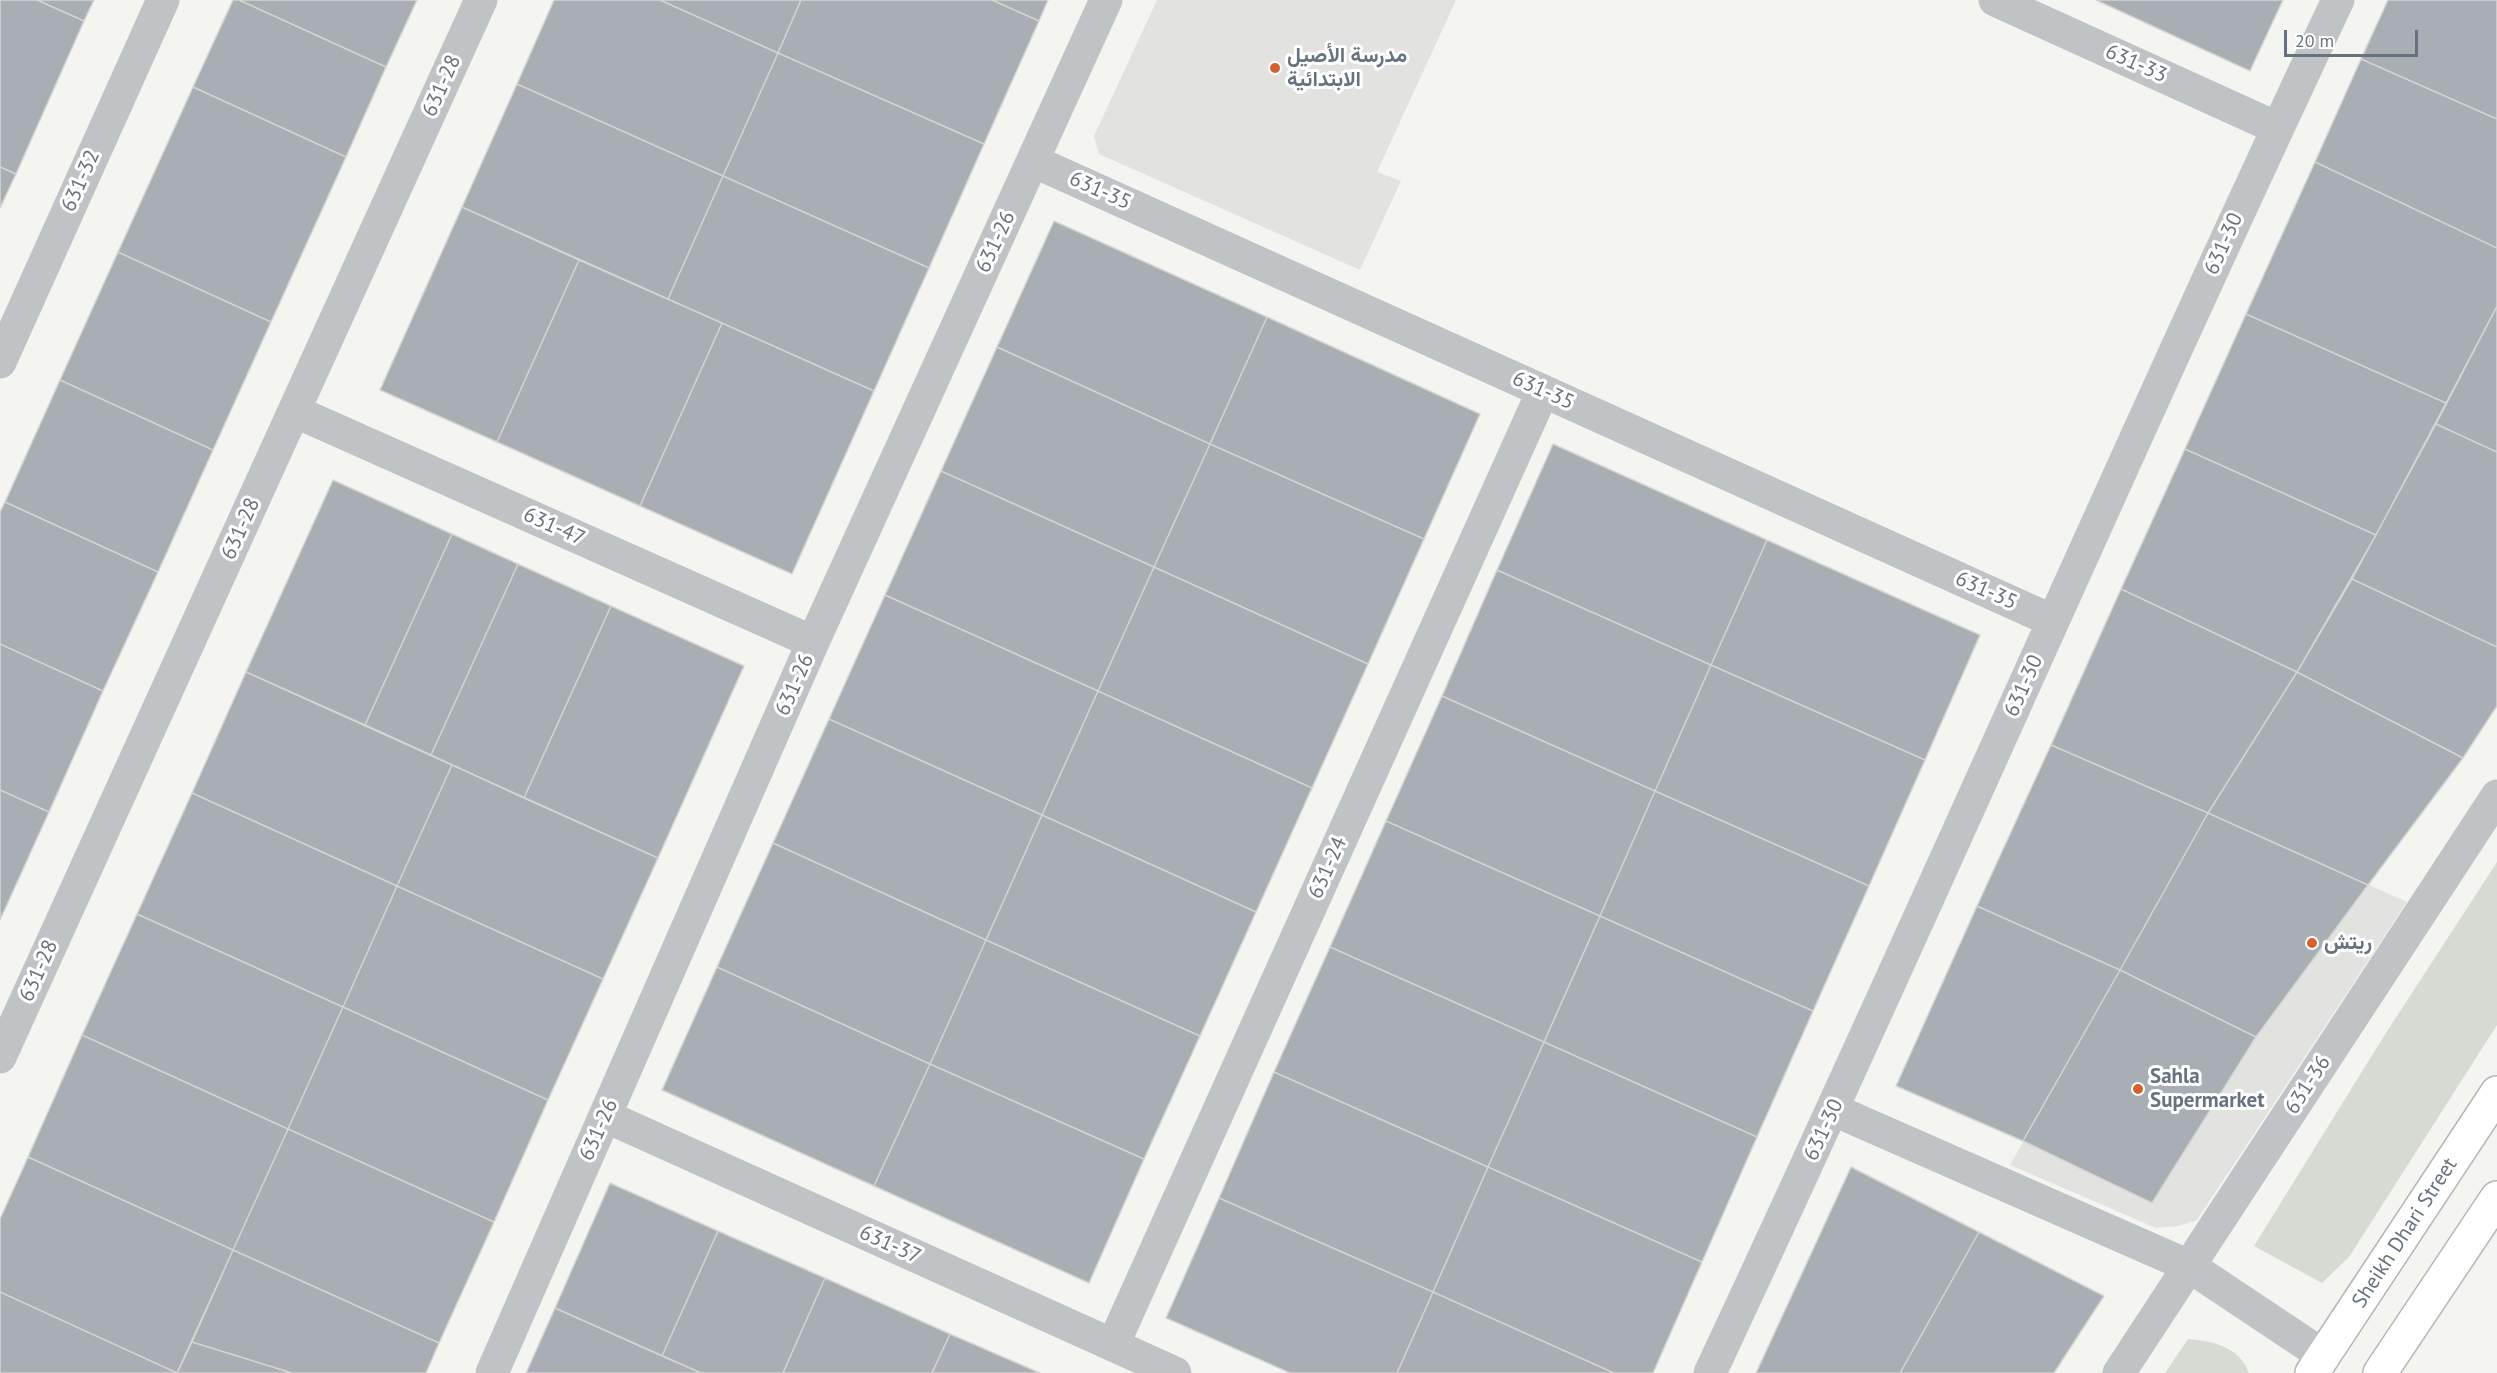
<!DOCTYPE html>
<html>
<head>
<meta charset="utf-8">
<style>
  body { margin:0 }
  #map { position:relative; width:2497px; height:1373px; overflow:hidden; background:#f4f4f1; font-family:"PT Sans",sans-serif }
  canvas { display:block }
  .scale { position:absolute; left:2284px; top:30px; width:134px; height:27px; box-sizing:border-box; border:3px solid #66727f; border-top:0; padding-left:8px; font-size:18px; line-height:21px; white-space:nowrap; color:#66727f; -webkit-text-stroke:4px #fff; paint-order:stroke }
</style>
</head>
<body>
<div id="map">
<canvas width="2497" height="1373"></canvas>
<div class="scale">20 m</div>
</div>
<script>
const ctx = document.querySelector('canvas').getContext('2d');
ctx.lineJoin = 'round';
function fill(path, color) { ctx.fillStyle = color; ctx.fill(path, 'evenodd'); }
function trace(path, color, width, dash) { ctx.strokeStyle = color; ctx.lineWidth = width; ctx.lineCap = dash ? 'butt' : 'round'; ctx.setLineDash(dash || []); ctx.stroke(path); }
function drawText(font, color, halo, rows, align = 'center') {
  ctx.font = font + ' "PT Sans",Vazirmatn,sans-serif'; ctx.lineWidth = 6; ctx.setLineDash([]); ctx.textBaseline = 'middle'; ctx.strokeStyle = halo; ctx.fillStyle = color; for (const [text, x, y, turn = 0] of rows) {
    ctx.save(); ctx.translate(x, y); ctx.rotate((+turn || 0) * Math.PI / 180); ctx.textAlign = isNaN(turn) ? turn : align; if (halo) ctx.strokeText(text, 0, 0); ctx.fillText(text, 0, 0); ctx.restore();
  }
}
fill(new Path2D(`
  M1157,0H1456L1377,172L1401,181L1360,270L1099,154L1094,136Z
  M2208,813L2407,902L2197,1220L2179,1226L2156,1228L2010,1165Z`), '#e2e3e1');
fill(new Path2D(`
  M2497,862V1025L2349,1257L2322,1283L2254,1246L2384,1036Z
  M2188,1339C2213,1341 2240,1347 2249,1373H2165Z`), '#d5dbd2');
const building = new Path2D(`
  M0,0H37L84,21L16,174L0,167Z
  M37,0H94L84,21Z
  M233,0H239L386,67L346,157L193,87Z
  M239,0H417L386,67Z
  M554,0H660L778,53L723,176L517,84Z
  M660,0H801L778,53Z
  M801,0H992L1039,21L984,144L778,53Z
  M992,0H1048L1039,21Z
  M2096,0H2283L2250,71Z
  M2388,0H2497V119L2361,59Z
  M778,53L984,144L929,268L723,176Z
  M2361,59L2497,119V248L2315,162Z
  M517,84L723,176L668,299L462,207Z
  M193,87L346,157L271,322L118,252Z
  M2315,162L2497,248V306L2446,403L2246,314Z
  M0,167L16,174L0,208Z
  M723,176L929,268L874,391L668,299Z
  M462,207L579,260L497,442L380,390Z
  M1054,221L1267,317L1210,444L997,347Z
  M118,252L271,322L213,450L60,380Z
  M579,260L722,323L640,506L497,442Z
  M2497,306V452L2436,424Z
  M2246,314L2446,403L2376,535L2185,449Z
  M1267,317L1480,414L1424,539L1210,444Z
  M722,323L874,391L792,574L640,506Z
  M997,347L1210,444L1154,567L941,471Z
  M60,380L213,450L158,572L5,502Z
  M2436,424L2497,452V647L2352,579Z
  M1210,444L1424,539L1368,664L1154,567Z
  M1553,444L1767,540L1711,665L1497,570Z
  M2185,449L2376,535L2297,672L2121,589Z
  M941,471L1154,567L1098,691L885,595Z
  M333,480L452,534L365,725L246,672Z
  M5,502L158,572L103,691L0,644V512Z
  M452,534L518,564L431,755L365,725Z
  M1767,540L1980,635L1925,760L1711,665Z
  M518,564L611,606L524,798L431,755Z
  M1154,567L1368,664L1312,788L1098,691Z
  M1497,570L1711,665L1655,791L1442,696Z
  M2352,579L2497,647V706L2463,758L2297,672Z
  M2121,589L2297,672L2208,813L2051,745Z
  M885,595L1098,691L1042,815L829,719Z
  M611,606L744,666L658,858L524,798Z
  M0,644L103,691L49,812L0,790Z
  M1711,665L1925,760L1869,886L1655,791Z
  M246,672L452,765L397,886L192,793Z
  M2297,672L2463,758L2368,885L2208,813Z
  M1098,691L1312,788L1256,912L1042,815Z
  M1442,696L1655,791L1600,916L1386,821Z
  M829,719L1042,815L986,940L773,843Z
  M2051,745L2208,813L2120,970L1977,906Z
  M452,765L658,858L603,979L397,886Z
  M0,790L49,812L0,920Z
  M1655,791L1869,886L1813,1011L1600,916Z
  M192,793L397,886L343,1007L137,914Z
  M2208,813L2368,885L2256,1037L2120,970Z
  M1042,815L1256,912L1200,1036L986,940Z
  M1386,821L1600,916L1544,1042L1330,947Z
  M773,843L986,940L930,1064L717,967Z
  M397,886L603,979L548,1100L343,1007Z
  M1977,906L2120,970L2023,1141L1896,1086Z
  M137,914L343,1007L288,1129L82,1035Z
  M1600,916L1813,1011L1757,1137L1544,1042Z
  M986,940L1200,1036L1144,1159L930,1064Z
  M1330,947L1544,1042L1488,1167L1274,1072Z
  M717,967L930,1064L874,1186L662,1090Z
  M2120,970L2256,1037L2152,1203L2023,1141Z
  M343,1007L548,1100L494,1222L288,1129Z
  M82,1035L288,1129L233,1250L28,1157Z
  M1544,1042L1757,1137L1702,1262L1488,1167Z
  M930,1064L1144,1159L1089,1283L874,1186Z
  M1274,1072L1488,1167L1433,1292L1219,1198Z
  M288,1129L494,1222L439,1343L233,1250Z
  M28,1157L233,1250L177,1373L0,1292V1219Z
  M1488,1167L1702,1262L1653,1373H1614L1433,1292Z
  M1851,1167L1979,1232L1900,1373H1756Z
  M610,1183L718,1231L662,1356L555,1308Z
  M1219,1198L1433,1292L1397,1373H1290L1166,1318Z
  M718,1231L825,1278L783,1373H701L662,1356Z
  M1979,1232L2104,1296L2054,1373H1900Z
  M233,1250L439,1343L426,1373H292L192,1342Z
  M825,1278L950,1334L932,1373H783Z
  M0,1292L177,1373H0Z
  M1433,1292L1614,1373H1397Z
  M555,1308L701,1373H526Z
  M950,1334L1040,1373H932Z
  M192,1342L292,1373H177Z`);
fill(building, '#a8aeb3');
trace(building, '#d5d5d3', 1.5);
const major = new Path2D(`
  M2312,1373L2497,1093
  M2380,1373L2497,1198`);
trace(major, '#b3b6b9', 36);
trace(new Path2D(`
  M1995,0L2277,128
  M1033,161L2053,621
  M0,362L163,0
  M294,411L813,642
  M0,1057L481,0
  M1834,1110L2189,1266L2324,1356
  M605,1116L1175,1373
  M1113,1345L1543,391
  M492,1373L813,642L1106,0
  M1710,1373C1924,918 2123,455 2338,0
  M2119,1373L2497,796`), '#c0c3c6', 33);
trace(major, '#fff', 33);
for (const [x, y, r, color] of [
  [1275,68,6,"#d46231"],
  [2312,943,6,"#d46231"],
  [2138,1089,6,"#d46231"]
]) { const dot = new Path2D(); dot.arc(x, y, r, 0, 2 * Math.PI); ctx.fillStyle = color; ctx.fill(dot); trace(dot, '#fff', 2); }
drawText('bold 21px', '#66727f', '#fff', [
  ["مدرسة الأصيل",1287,56],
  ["الابتدائية",1287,80],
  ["ريتش",2324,943],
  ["Sahla",2150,1077],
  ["Supermarket",2150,1101]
], 'left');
drawText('21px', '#66727f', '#fff', [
  ["631-33",2136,64,24],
  ["631-28",442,86,-66],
  ["631-32",81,181,-66],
  ["631-35",1100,191,24],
  ["631-26",996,242,-65],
  ["631-30",2224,244,-66],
  ["631-35",1543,391,24],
  ["631-47",554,527,24],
  ["631-28",241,529,-66],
  ["631-35",1986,591,24],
  ["631-26",795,685,-66],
  ["631-30",2024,686,-66],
  ["631-24",1328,868,-66],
  ["631-28",39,971,-66],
  ["631-36",2308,1085,-57],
  ["631-26",599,1130,-66],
  ["631-30",1824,1130,-65],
  ["Sheikh Dhari Street",2405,1233,-57],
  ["631-37",890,1245,24]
]);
</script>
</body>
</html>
